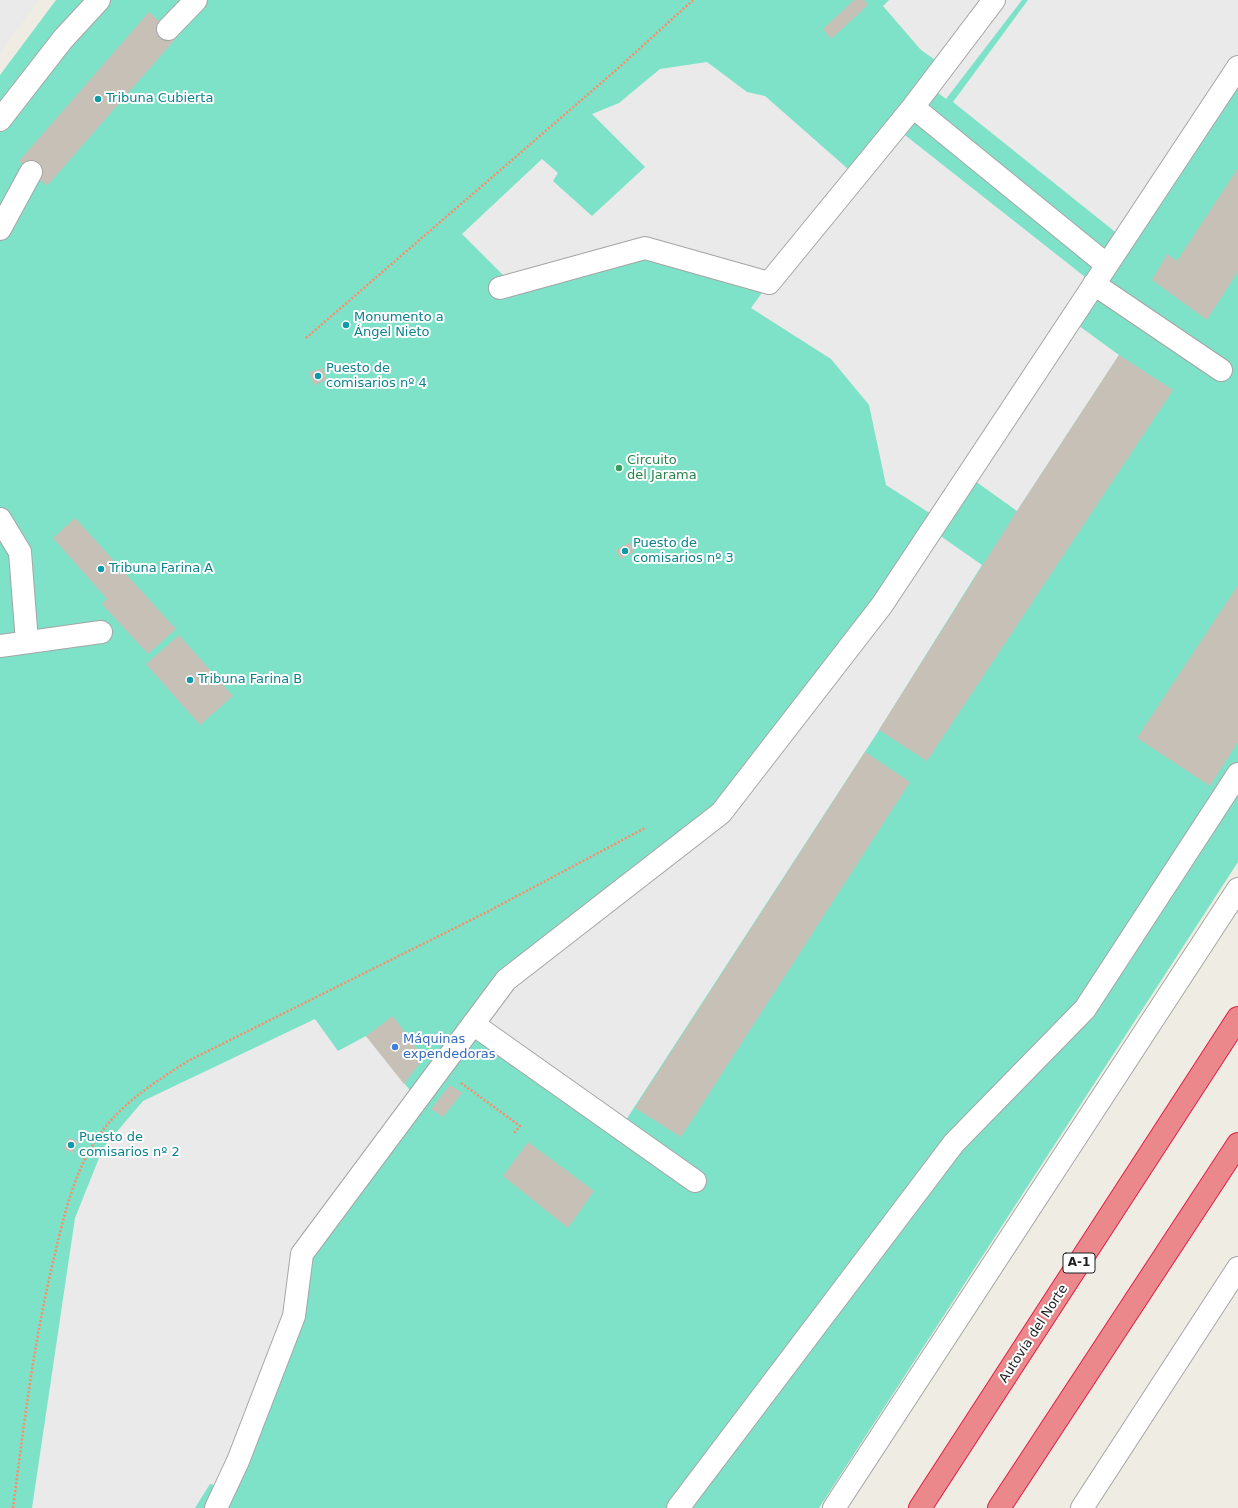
<!DOCTYPE html>
<html>
<head>
<meta charset="utf-8">
<style>
  body { margin:0 }
  canvas { display:block; background:#efede3 }
</style>
</head>
<body>
<canvas width="1238" height="1508"></canvas>
<script>
const ctx = document.querySelector('canvas').getContext('2d');
ctx.lineJoin = 'round';
function fill(path, color) { ctx.fillStyle = color; ctx.fill(path, 'evenodd'); }
function trace(path, color, width, dash) { ctx.strokeStyle = color; ctx.lineWidth = width; ctx.lineCap = dash ? 'butt' : 'round'; ctx.setLineDash(dash || []); ctx.stroke(path); }
function drawText(font, color, halo, rows, align = 'center') {
  ctx.font = font + ' "DejaVu Sans",sans-serif'; ctx.lineWidth = 4; ctx.setLineDash([]); ctx.textBaseline = 'middle'; ctx.strokeStyle = halo; ctx.fillStyle = color; for (const [text, x, y, turn = 0] of rows) {
    ctx.save(); ctx.translate(x, y); ctx.rotate((+turn || 0) * Math.PI / 180); ctx.textAlign = isNaN(turn) ? turn : align; if (halo) ctx.strokeText(text, 0, 0); ctx.fillText(text, 0, 0); ctx.restore();
  }
}
fill(new Path2D(`
  M56,0H1238V862L819,1508H0V75Z`), '#7ee2c9');
fill(new Path2D(`
  M0,0H39L0,53Z
  M889,0H1022L946,99L929,86L944,66L921,50L883,6Z
  M1028,0H1238V67L1124,239L953,102Z
  M707,62L747,92L765,96L856,176L896,128L1094,284L1071,320L1119,355L1017,511L968,476L939,519L886,485L869,405L831,359L751,308L769,283L645,248L513,285L462,234L542,159L558,173L553,181L592,216L645,167L592,114L619,103L660,69Z
  M932,530L982,565L879,730L626,1120L479,1015L721,813Z
  M315,1019L338,1051L366,1036L417,1099L302,1254L294,1316L225,1487L210,1484L195,1508H32L75,1218L103,1148L143,1101Z`), '#eaeaea');
fill(new Path2D(`
  M854,0H864L868,5L831,39L823,29Z
  M149,12L177,37L47,186L19,161Z
  M1238,168V271L1207,320L1152,280L1167,254L1177,261Z
  M1119,355L1173,390L927,761L879,730L1017,511Z
  M323,368L327,380L314,385L309,372Z
  M75,518L176,629L148,654L102,604L107,599L53,538Z
  M630,542L634,552L620,559L616,550Z
  M1238,585V742L1210,786L1137,738Z
  M179,635L233,696L200,725L146,664Z
  M865,752L910,782L681,1137L635,1108Z
  M393,1016L424,1058L404,1084L366,1036Z
  M450,1085L462,1093L443,1117L431,1109Z
  M68,1138L78,1141L73,1153L64,1149Z
  M528,1142L594,1191L568,1228L503,1176Z`), '#c7c0b6');
const minor = new Path2D(`
  M168,29L196,0
  M913,107L1107,265
  M0,120L63,39L99,0
  M0,229L31,172
  M1094,284L1221,370
  M500,288L645,248L769,283L913,107L994,0
  M0,519L20,552L27,642
  M0,646L101,632
  M473,1024L695,1181
  M216,1508L238,1461L294,1316L302,1254L506,980L721,813L882,605L1238,67
  M678,1508L954,1143L1085,1009L1238,774
  M834,1508L1238,889
  M1082,1508L1238,1268`);
const highway = new Path2D(`
  M920,1508L1238,1018
  M999,1508L1238,1144`);
trace(minor, '#a5a5a5', 24);
trace(highway, '#e11d45', 24);
trace(new Path2D(`
  M306,338L615,71L693,0
  M461,1083L520,1126L514,1133
  M13,1508C24,1424 34,1340 54,1258C64,1215 74,1171 100,1134C123,1102 155,1082 188,1061L487,912L645,828`), '#ff8a65', 2.5, [2, 2]);
trace(minor, '#fff', 22);
trace(highway, '#ea888c', 22);
for (const [x, y, r, color] of [
  [98,99,4,"#0f9aa8"],
  [346,325,4,"#0f9aa8"],
  [318,376,4,"#0f9aa8"],
  [619,468,4,"#2e9e5b"],
  [625,551,4,"#0f9aa8"],
  [101,569,4,"#0f9aa8"],
  [190,680,4,"#0f9aa8"],
  [395,1047,4,"#3f7fe0"],
  [71,1145,4,"#0f9aa8"]
]) { const dot = new Path2D(); dot.arc(x, y, r, 0, 2 * Math.PI); ctx.fillStyle = color; ctx.fill(dot); trace(dot, '#fff', 1.5); }
for (const [x, y, w] of [
  [1079,1263,32]
]) { const box = new Path2D(); box.roundRect(x - w / 2, y - 10, w, 20, 3); ctx.fillStyle = '#fff'; ctx.fill(box); trace(box, '#1e1e1e', 1); }
drawText('bold 12px', '#1e1e1e', null, [
  ["A-1",1079,1263]
]);
drawText('13px', '#0d838f', '#fff', [
  ["Tribuna Cubierta",106,99],
  ["Monumento a",354,318],
  ["Ángel Nieto",354,333],
  ["Puesto de",326,369],
  ["comisarios nº 4",326,384],
  ["Puesto de",633,544],
  ["comisarios nº 3",633,559],
  ["Tribuna Farina A",109,569],
  ["Tribuna Farina B",198,680],
  ["Puesto de",79,1138],
  ["comisarios nº 2",79,1153]
], 'left');
drawText('13px', '#27864d', '#fff', [
  ["Circuito",627,461],
  ["del Jarama",627,476]
], 'left');
drawText('13px', '#366cbe', '#fff', [
  ["Máquinas",403,1040],
  ["expendedoras",403,1055]
], 'left');
drawText('13px', '#1e1e1e', '#fff', [
  ["Autovía del Norte",1034,1334,-57]
]);
</script>
</body>
</html>
